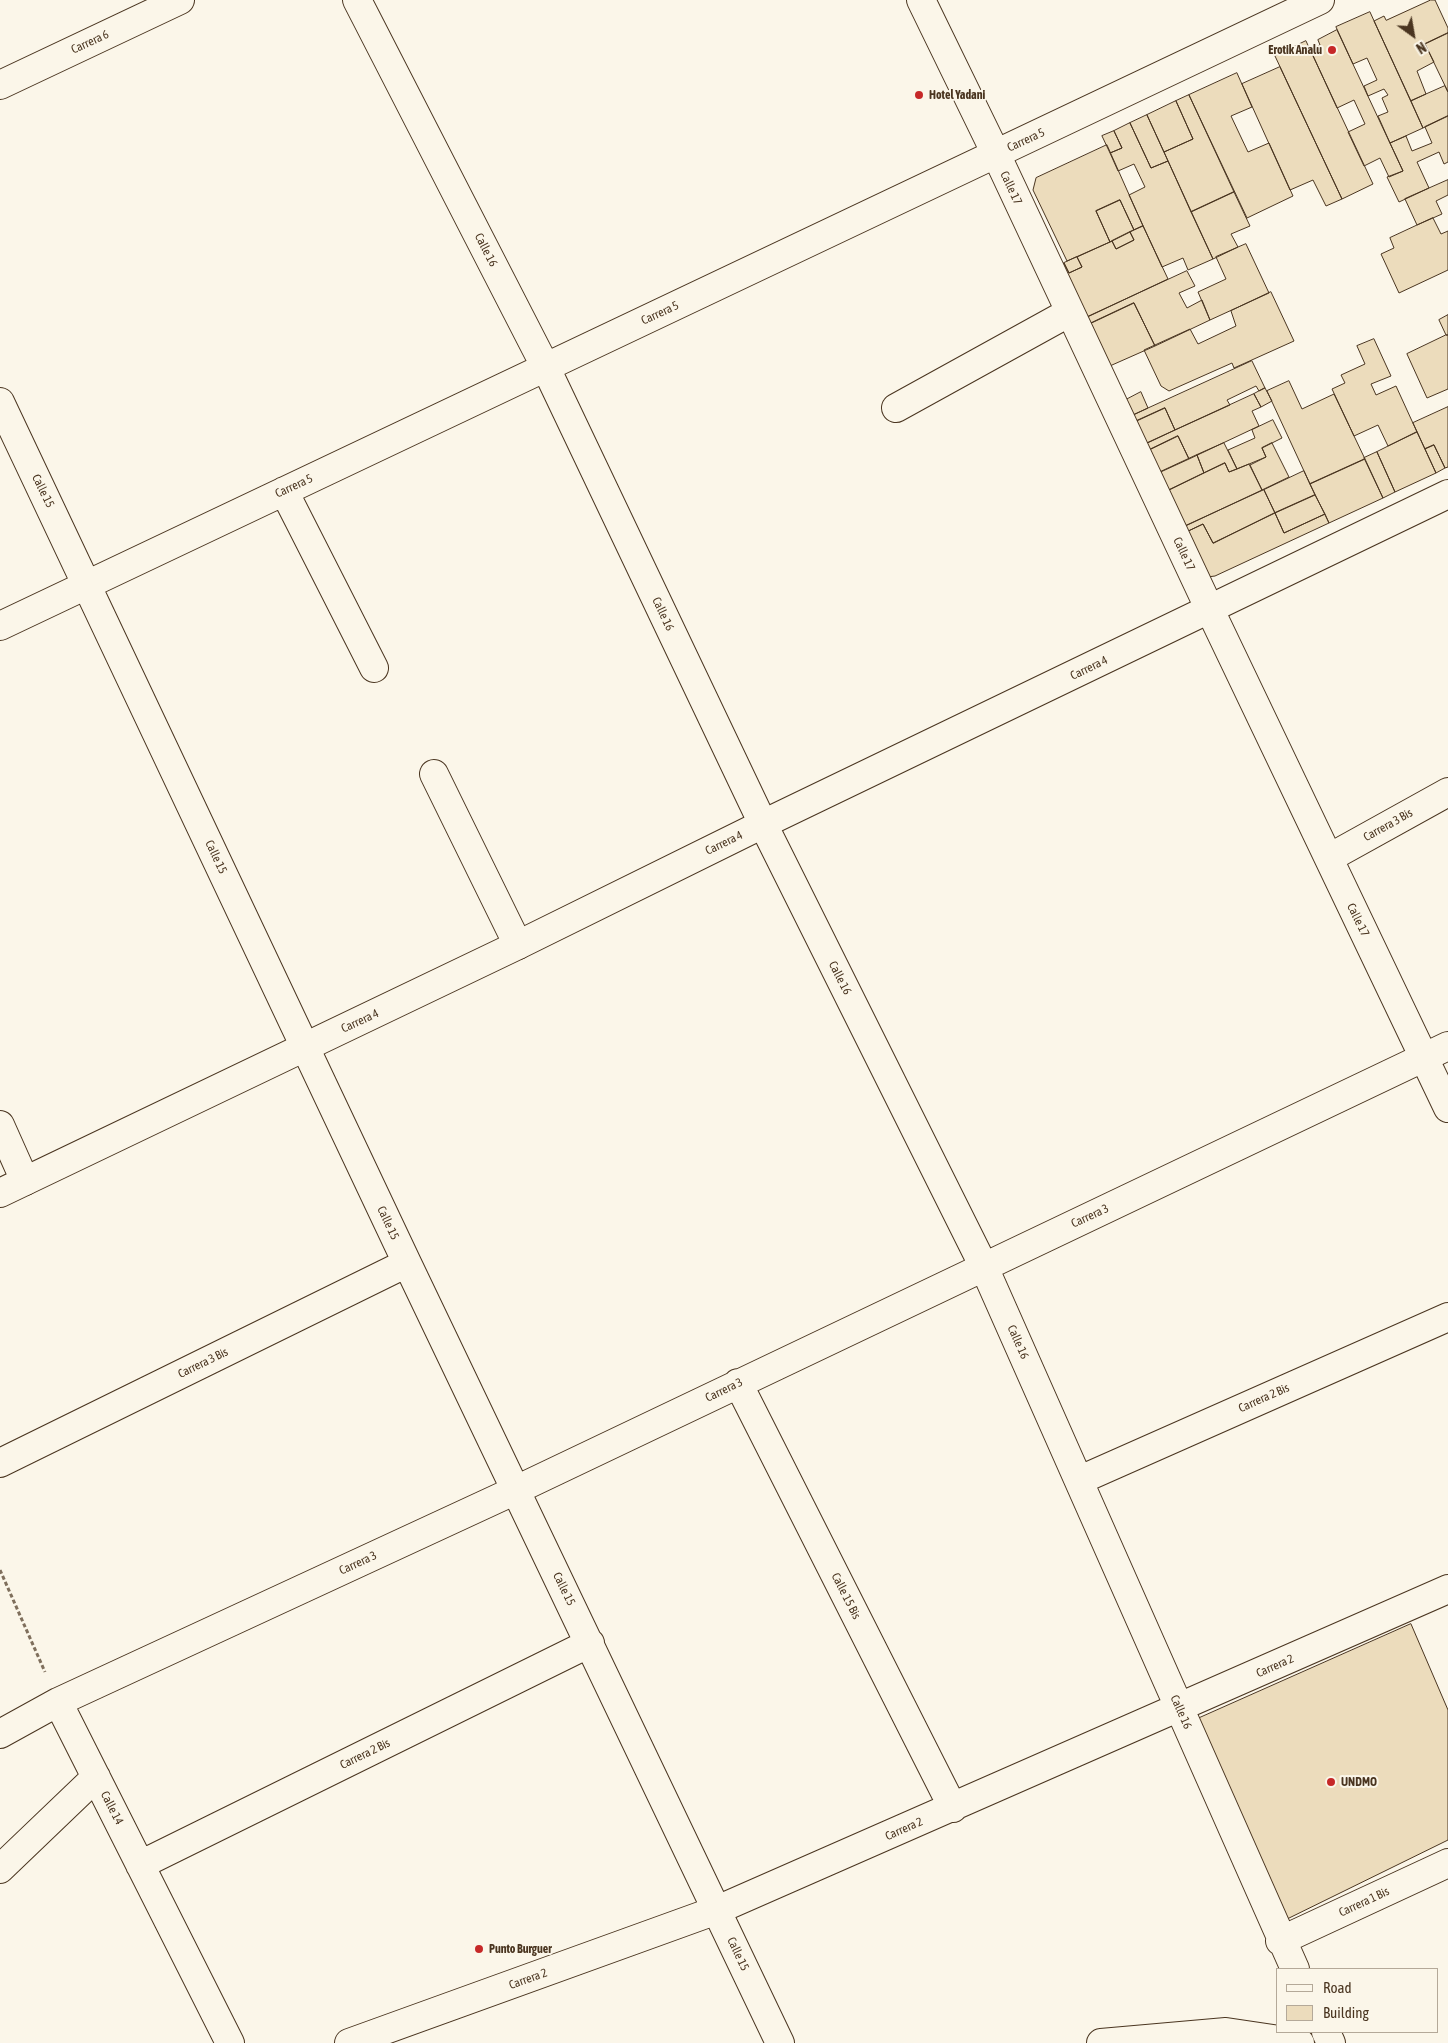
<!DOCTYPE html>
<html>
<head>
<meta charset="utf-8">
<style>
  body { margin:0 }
  #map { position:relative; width:1448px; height:2043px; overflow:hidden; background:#fbf6e9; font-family:"Asap Condensed",sans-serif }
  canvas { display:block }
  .legend { position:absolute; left:1276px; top:1968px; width:162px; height:65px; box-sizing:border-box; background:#fbf6e9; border:1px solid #b4a999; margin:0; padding:6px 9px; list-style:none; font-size:15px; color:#4a3520 }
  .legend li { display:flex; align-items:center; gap:10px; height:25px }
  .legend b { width:25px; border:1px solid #b4a999 }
  .north { position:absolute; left:1388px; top:10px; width:50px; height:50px; -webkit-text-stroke:4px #fbf6e9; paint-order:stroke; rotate:148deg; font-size:14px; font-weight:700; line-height:20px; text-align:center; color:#4a3520 }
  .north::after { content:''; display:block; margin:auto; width:18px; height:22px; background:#4a3520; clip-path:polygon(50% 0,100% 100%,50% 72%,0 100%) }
</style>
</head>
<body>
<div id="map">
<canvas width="1448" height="2043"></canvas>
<ul class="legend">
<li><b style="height:6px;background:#fbf6e9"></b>Road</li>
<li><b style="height:14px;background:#ecdcbc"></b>Building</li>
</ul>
<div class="north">N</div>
</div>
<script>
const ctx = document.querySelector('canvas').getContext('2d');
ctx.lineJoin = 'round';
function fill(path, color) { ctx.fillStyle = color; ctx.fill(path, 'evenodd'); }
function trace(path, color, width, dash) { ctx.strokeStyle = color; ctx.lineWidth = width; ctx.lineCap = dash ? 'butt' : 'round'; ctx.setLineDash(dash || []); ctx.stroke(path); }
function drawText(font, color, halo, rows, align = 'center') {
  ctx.font = font + ' "Asap Condensed",sans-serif'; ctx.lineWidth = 4; ctx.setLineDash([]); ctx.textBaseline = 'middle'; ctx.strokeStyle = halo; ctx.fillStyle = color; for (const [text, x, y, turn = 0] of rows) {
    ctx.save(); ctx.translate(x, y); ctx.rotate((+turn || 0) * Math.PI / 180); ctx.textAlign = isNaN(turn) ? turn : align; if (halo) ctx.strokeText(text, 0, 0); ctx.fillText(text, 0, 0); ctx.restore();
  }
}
const building = new Path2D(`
  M1431,0H1435L1448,28V33L1425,44L1434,62L1417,71L1426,94L1411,101L1374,21L1384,16L1386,20Z
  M1370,12L1423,128L1390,143L1378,116L1388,112L1382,98L1388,95L1384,89L1368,96L1364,86L1377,80L1367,58L1353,64L1336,27Z
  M1337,30L1403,171L1389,177L1380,158L1364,166L1348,132L1365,124L1354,100L1337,108L1310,49L1320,45L1318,40Z
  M1448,33V92L1425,44Z
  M1306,41L1373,184L1342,199L1275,56Z
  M1280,67L1342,199L1326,206L1313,180L1290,190L1242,84Z
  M1237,73L1252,107L1231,116L1248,152L1269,143L1293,196L1247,218L1189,95Z
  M1445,86L1448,92V116L1423,128L1411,101Z
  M1189,95L1234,192L1191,212L1164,152L1193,139L1176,101Z
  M1176,101L1193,139L1164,152L1147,115Z
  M1147,115L1168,161L1151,168L1130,123Z
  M1448,116V162L1444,164L1439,152L1417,162L1429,188L1399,202L1387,177L1403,171L1390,143L1406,136L1412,151L1432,143L1425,127Z
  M1130,123L1151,168L1168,161L1213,259L1188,270L1183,258L1162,267L1129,195L1145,187L1134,164L1118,171L1110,153L1122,148L1114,131Z
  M1114,131L1122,148L1110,153L1102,136Z
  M1107,145L1143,226L1134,230L1120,200L1096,211L1110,242L1067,261L1033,190L1036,178Z
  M1448,180V195L1436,201L1442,214L1417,225L1405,199Z
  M1234,192L1250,226L1231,234L1238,247L1213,259L1191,212Z
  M1120,200L1134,230L1110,242L1096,211Z
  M1433,218L1441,234L1448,231V270L1399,293L1381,254L1394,248L1390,238Z
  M1143,226L1168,279L1081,320L1055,267L1064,263L1069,273L1082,267L1077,257L1112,241L1116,249L1134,240L1130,232Z
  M1130,232L1134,240L1116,249L1112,241Z
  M1246,244L1269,293L1210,320L1198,292L1226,279L1216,257Z
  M1077,257L1082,267L1069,273L1064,263Z
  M1187,271L1195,286L1179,293L1187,308L1202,300L1210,320L1155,346L1134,303L1083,327L1081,320Z
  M1271,292L1294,341L1234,368L1232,363L1169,391L1161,386L1144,350L1190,329L1198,344L1236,326L1231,311Z
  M1134,303L1155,346L1103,369L1083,327Z
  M1448,315V335H1446L1439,320Z
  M1446,335H1448V389L1427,398L1407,354Z
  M1374,339L1391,376L1371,384L1376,395L1396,386L1417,432L1388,446L1378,425L1354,436L1332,389L1345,383L1341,375L1365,364L1357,346Z
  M1252,361L1265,388L1259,391L1256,386L1227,400L1230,405L1175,430L1165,408L1130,424L1127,418Z
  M1289,381L1302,409L1334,394L1365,459L1310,484L1267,391Z
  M1265,388L1272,401L1261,407L1254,394Z
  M1141,392L1148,408L1127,418L1120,403Z
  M1254,394L1261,407L1252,411L1259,426L1189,459L1178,436L1143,453L1141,446Z
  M1448,407V467L1445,468L1434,445L1425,449L1413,423Z
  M1165,408L1175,430L1141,446L1130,424Z
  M1273,420L1282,438L1262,448L1266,457L1237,469L1228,450L1255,438L1252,430Z
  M1417,432L1436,473L1395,492L1377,452Z
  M1178,436L1189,459L1154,475L1143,453Z
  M1224,443L1237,469L1229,472L1225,463L1204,473L1197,455Z
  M1272,443L1289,477L1262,490L1250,465L1266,457L1262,448Z
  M1434,445L1445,468L1436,473L1425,449Z
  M1377,452L1395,492L1383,498L1364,458Z
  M1197,455L1204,473L1163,493L1154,475Z
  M1365,459L1383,498L1329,523L1310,484Z
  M1225,463L1229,472L1249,464L1262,490L1179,529L1163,493Z
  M1304,471L1315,495L1275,513L1264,490Z
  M1264,490L1275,513L1213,543L1203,524L1182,534L1179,529Z
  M1315,495L1325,514L1284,533L1275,513Z
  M1275,513L1284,533L1325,514L1329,523L1215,576L1207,577L1182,534L1203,524L1213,543Z
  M1411,1624L1448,1710V1840L1283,1921L1186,1724Z`);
fill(building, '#ecdcbc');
trace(building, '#4a3520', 1);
const minor = new Path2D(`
  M357,0L546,368L763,824L984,1267L1295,1969
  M921,0L996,154L1210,610L1448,1108
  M0,85L180,0
  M0,402L407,1263L780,2043
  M896,408L1070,312
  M284,491L374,668
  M0,626L1320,0
  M434,774L518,945
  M1329,858L1448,792
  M0,1125L25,1181
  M738,1383L953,1808
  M0,1463L407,1263
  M1080,1480L1448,1317
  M58,1702L230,2043
  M0,1734L58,1702L516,1490L1448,1046
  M140,1865L590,1643
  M0,1869L96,1777
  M1280,1941L1448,1863
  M1326,2032L1331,2043
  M349,2043L717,1910L1448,1589`);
const major = new Path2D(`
  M0,1193L518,945L763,824L1448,494
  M1101,2043L1226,2032L1300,2043`);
trace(minor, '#4a3520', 30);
trace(major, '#4a3520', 30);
trace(new Path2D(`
  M0,1570L45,1672`), '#7f6f5c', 3, [4, 2.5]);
trace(minor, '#fbf6e9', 28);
trace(major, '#fbf6e9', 28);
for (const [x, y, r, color] of [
  [1332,50,5,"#c62828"],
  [919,95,5,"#c62828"],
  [1331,1782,5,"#c62828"],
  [479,1949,5,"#c62828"]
]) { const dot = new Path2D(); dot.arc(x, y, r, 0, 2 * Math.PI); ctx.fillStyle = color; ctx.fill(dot); trace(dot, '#fbf6e9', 2); }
drawText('12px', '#4a3520', '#fbf6e9', [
  ["Carrera 6",90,42,-25],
  ["Carrera 5",1026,140,-25],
  ["Calle 17",1011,188,65],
  ["Calle 16",486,250,63],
  ["Carrera 5",660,313,-25],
  ["Carrera 5",294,486,-25],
  ["Calle 15",43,491,64],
  ["Calle 17",1184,554,65],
  ["Calle 16",663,614,65],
  ["Carrera 4",1089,668,-26],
  ["Carrera 3 Bis",1388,825,-29],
  ["Carrera 4",724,843,-26],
  ["Calle 15",216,857,65],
  ["Calle 17",1358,920,64],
  ["Calle 16",840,978,63],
  ["Carrera 4",360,1021,-25],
  ["Carrera 3",1090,1216,-25],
  ["Calle 15",388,1223,65],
  ["Calle 16",1018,1342,66],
  ["Carrera 3 Bis",203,1363,-26],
  ["Carrera 3",724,1390,-26],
  ["Carrera 2 Bis",1264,1398,-24],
  ["Carrera 3",358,1563,-25],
  ["Calle 15",564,1589,64],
  ["Calle 15 Bis",846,1596,63],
  ["Carrera 2",1275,1666,-24],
  ["Calle 16",1181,1712,66],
  ["Carrera 2 Bis",365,1754,-26],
  ["Calle 14",112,1808,63],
  ["Carrera 2",904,1829,-24],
  ["Carrera 1 Bis",1364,1902,-25],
  ["Calle 15",738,1954,65],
  ["Carrera 2",528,1979,-20]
]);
drawText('bold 12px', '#4a3520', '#fbf6e9', [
  ["Erotik Analu",1322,50,"right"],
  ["Hotel Yadani",929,95],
  ["UNDMO",1341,1782],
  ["Punto Burguer",489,1949]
], 'left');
</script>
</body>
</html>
